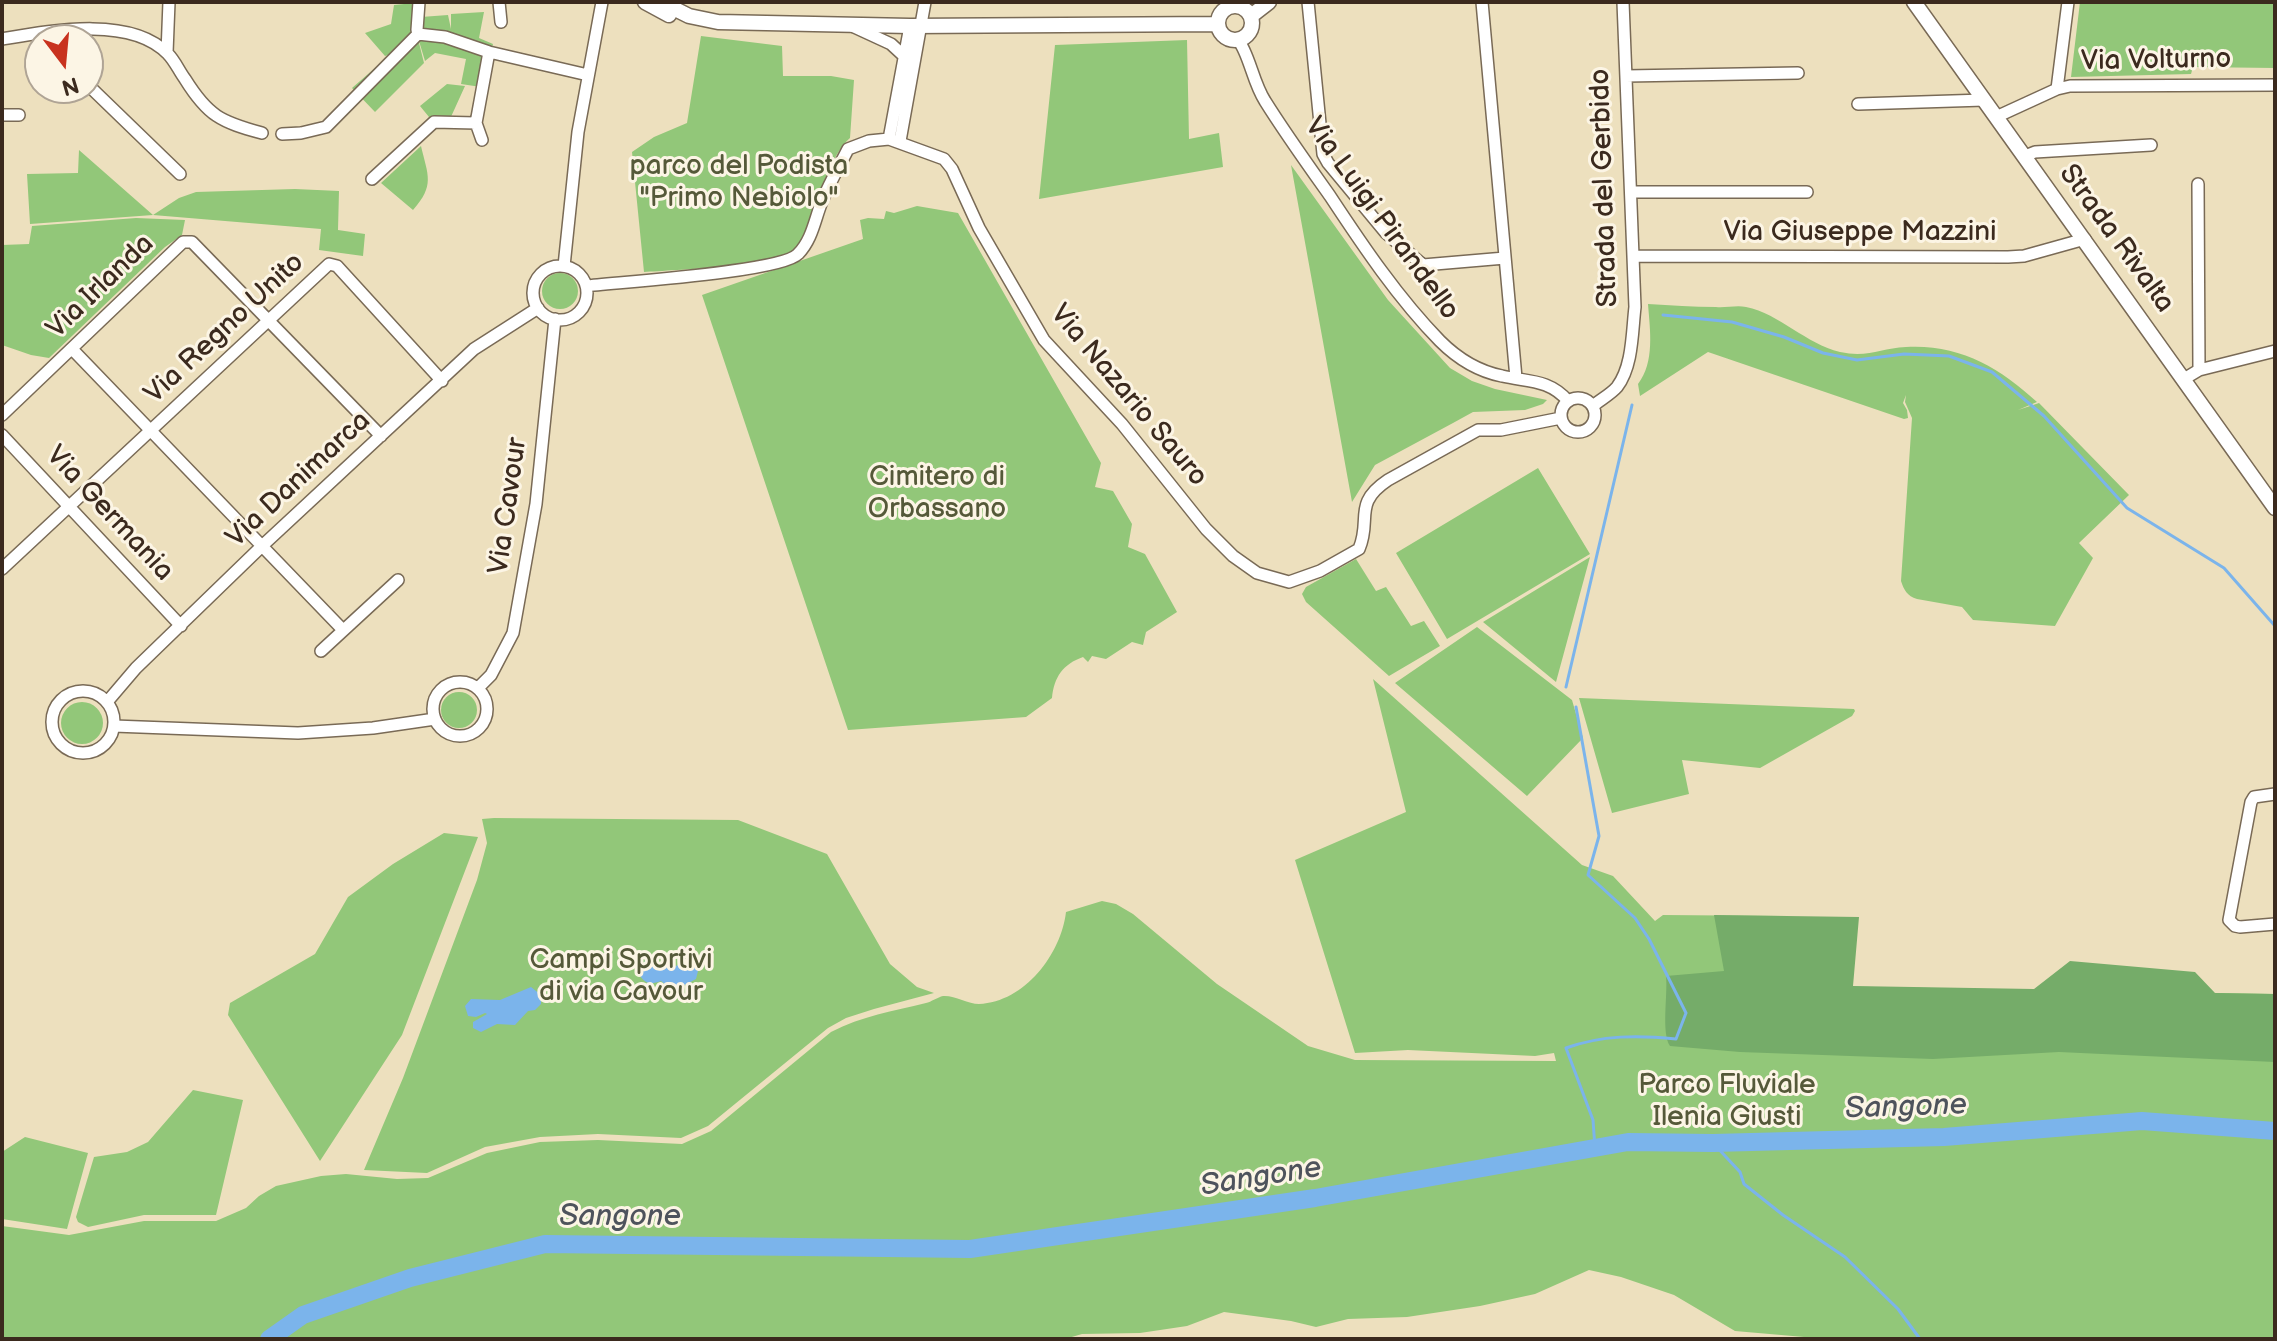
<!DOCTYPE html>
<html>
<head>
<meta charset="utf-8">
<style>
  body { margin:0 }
  #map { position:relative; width:2277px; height:1341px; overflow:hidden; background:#ede0be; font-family:"Balsamiq Sans",sans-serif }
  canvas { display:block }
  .frame { position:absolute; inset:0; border:4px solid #3b2a1e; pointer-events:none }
  .north { position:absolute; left:24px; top:24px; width:80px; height:80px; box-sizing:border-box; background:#fcf5e5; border:2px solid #afa495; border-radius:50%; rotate:164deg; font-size:22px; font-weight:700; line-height:32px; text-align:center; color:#3b2a1e }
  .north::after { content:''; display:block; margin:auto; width:28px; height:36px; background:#c8321e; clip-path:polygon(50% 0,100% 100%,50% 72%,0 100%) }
</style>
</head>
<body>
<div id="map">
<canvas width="2277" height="1341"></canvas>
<div class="frame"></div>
<div class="north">N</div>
</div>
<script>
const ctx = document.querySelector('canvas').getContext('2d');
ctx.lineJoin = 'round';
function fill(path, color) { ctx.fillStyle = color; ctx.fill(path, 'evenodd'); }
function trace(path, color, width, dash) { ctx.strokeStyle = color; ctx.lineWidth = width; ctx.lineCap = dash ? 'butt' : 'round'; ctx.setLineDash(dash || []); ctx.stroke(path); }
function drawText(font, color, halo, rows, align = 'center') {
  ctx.font = font + ' "Balsamiq Sans",sans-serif'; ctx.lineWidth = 6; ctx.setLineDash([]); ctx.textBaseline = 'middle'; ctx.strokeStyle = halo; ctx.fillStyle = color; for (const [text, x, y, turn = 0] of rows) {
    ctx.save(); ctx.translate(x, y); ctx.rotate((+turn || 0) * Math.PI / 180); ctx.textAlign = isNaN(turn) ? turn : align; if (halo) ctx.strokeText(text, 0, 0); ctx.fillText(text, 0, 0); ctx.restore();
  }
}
fill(new Path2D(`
  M2080,2H2275V68L2193,67L2191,74L2071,77Z
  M414,3L421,17L448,15L451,29V14L484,12L479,38L493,44L481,87L461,84L466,59L435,53L425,61L416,31L424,63L375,112L352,88L391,54L385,56L365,33L391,24L394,5Z
  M701,36L782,46L783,76H831L854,80L850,138C834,152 824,182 816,203C811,218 806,243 791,252C767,266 676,270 644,272L632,152L654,137L687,123Z
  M1187,40L1189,139L1219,133L1223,167L1039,199L1055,45Z
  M447,84L465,86L450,119L429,117L420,106Z
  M421,146C428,176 435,185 413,210L381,183Z
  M79,150L153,215L179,198L196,192L295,189L339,191L338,230L365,234L363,256L319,250L321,229L153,215L30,224L27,174L78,173Z
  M1291,165L1388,300L1450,368L1472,381L1495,389L1547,400L1543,404L1525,410L1473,412L1453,423L1375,465L1352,502Z
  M917,206L958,213L1101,463L1095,487L1113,491L1132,524L1128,547L1145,554L1177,612L1146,632L1143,645L1132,642L1106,659L1092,656L1088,662L1083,657C1063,664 1054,677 1052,698L1026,717L848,730L702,295L863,239L860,220L868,218L884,219L886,211L894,213Z
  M136,218L185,220L182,235L165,247L49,358L31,355L2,345V245L29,244L32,226Z
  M542 291a18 18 0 1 1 36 0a18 18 0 1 1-36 0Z
  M1648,304C1671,305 1693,307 1716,307C1725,308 1737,305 1746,307C1780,314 1806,344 1840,352C1868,358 1881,348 1906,347C1959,344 1999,367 2037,402L2018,410L2039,403L2129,495L2079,543L2093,558L2055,626L1973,620L1962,607L1917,599C1907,596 1904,590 1901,581L1912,418L1905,402L1906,395L1903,403L1907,410L1908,418L1904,419L1708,352L1640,396L1638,384C1655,362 1650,330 1648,304Z
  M1538,468L1590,554L1447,639L1396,553Z
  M1590,557L1556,682L1483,622Z
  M1356,559L1376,591L1386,587L1411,626L1424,621L1440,646L1389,676L1306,602L1302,594L1306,587Z
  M1477,627L1572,700L1583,738L1527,796L1395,683Z
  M1373,679L1582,865L1613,876L1655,921L1663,915L1787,916L1818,986L2275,994V1339H1827L1735,1331L1674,1295L1621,1277L1589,1270L1535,1294L1480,1306L1407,1317L1348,1319L1316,1327L1291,1321L1224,1312L1187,1326L1140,1333L1082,1334L1065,1339H2V1226L69,1235L144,1221H216L246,1208L259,1196L276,1186L321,1176L346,1174L397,1179L428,1178L487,1153L540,1142L598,1140L682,1144L711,1131L831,1032C862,1016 893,1011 926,1003C931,1002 938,997 943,996C954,995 968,1004 979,1004C1025,1002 1061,954 1066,912L1102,901L1116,904L1133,914L1217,984L1308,1046L1355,1060L1556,1061L1554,1053L1535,1056L1408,1050L1355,1053L1295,860L1406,812Z
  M441 710a18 18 0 1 1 36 0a18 18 0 1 1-36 0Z
  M1579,698L1854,709L1855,711L1852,716L1760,768L1682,760L1689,794L1612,813Z
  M61 723a21 21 0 1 1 42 0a21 21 0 1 1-42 0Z
  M494,818L738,820L827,854L890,964L917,987L934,993L874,1009L846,1018L828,1028L708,1126L681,1138L598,1134L540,1137L485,1147L427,1173L364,1170L403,1078L477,880L487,843L482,819Z
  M444,833L478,837L402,1035L320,1161L228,1015L230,1003L315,954L348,897L393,864Z
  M193,1090L243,1100L216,1215H144L88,1227L78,1222L76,1217L94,1157L127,1152L148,1142Z
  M25,1137L88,1153L67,1229L2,1219V1152Z`), '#92c779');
fill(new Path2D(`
  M1714,915L1859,917L1853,986L2034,989L2070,961L2195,972L2215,993L2275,994V1062L2059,1052L1933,1059L1740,1052L1670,1046C1661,1033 1668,994 1666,976L1724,971Z`), '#75ac69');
fill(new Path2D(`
  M652,960C657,962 663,967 669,968C677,968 681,960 692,961L698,971L696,979L673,991L661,981C650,985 645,984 639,974L645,961Z
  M531,987L541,995V1004L535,1010L528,1011L515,1025L497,1024L481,1032L473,1028V1022L487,1014L485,1013L476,1017L468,1016L465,1006L471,999L500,1000Z`), '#7bb4eb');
trace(new Path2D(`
  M1663,315L1732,322L1784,337L1823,353L1857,360L1904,354L1949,356L1992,372L2044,416L2127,508L2224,568L2275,626
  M1566,687L1632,405
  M1576,707L1599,836L1588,875L1635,918L1649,939L1686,1013L1676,1039C1638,1035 1602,1035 1566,1048L1593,1120L1595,1148
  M1713,1143L1740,1172L1744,1184L1783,1215L1845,1257L1898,1309L1920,1339`), '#7bb4eb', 3);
trace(new Path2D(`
  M269,1339L303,1315L410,1278L545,1244L970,1249L1315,1198L1628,1142L1713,1143L1944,1137L2142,1121L2275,1131`), '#7bb4eb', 18);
const minor = new Path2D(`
  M499,2L501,22
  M1308,2L1323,154L1328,163L1386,233L1423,265L1505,258
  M1482,2L1516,378
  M1236,6V2
  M852,26L891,44L904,56
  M417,30L419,2
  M2,39C49,31 131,15 168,54C175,61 179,71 185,79C208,116 221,122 262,133
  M1238,40C1249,53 1253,83 1265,101C1285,133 1308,165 1330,196C1363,246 1398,298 1440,341C1458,359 1477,371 1502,376C1528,382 1549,379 1568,401
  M167,53L169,2
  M1626,76L1798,73
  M88,85L180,174
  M2057,89L2068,2
  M1858,104L1984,100
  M2,115H19
  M1996,117L2057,89L2070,86L2275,85
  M282,134L301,133L326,127L418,34L445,37L489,52L588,75
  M889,139L910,26
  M482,140L476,123L489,52
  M900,141L925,2
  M2025,156L2035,152L2151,145
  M372,179L434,122L476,123
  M2198,184L2199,370
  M1632,192H1807
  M1633,256L2008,257L2024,256L2085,239
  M564,266L578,132L602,2
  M533 293a27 27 0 1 1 54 0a27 27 0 1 1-54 0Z
  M586,286C620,282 781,272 798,254C813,239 815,217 823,199C830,182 840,165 848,149L869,141L889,139L944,159L952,169L979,228L1044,340L1122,424L1206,529L1233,556L1257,573L1289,582L1320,571L1359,549C1372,519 1352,504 1388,480L1478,430H1501L1561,418
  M72,349L343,630
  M2184,379L2199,370L2275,351
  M1561 415a17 17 0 1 1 34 0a17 17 0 1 1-34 0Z
  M1593,406C1600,400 1611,394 1617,387C1633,366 1632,332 1635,307L1623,2
  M2,415L183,242H192L381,436
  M2,435L181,626
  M2,569L329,264L337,266L442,381
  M321,651L398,580
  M433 709a27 27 0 1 1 54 0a27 27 0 1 1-54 0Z
  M478,688L491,675L513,633L536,504L555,319
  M52 722a31 31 0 1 1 62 0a31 31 0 1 1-62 0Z
  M107,702L136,668L262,546L474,349L538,308
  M114,726L298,733L373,728L435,719
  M2275,794L2254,797L2251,802L2229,920L2235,926L2240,927L2275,924`);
const tertiary = new Path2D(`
  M645,2L669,15
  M661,2L689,16L718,22L910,26L1218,24
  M1914,2L2275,508
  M1218 23a17 17 0 1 1 34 0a17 17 0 1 1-34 0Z
  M1251,16L1269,2`);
trace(minor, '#796a56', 14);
trace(tertiary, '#796a56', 17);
trace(minor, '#fff', 11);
trace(tertiary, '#fff', 14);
drawText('28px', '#3b2a1e', '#fcf5e5', [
  ["Via Volturno",2156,61,-1],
  ["Strada del Gerbido",1605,188,-92],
  ["Via Luigi Pirandello",1381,219,54],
  ["Via Giuseppe Mazzini",1860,233],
  ["Strada Rivalta",2116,239,54],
  ["Via Irlanda",101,287,-44],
  ["Via Regno Unito",225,329,-43],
  ["Via Nazario Sauro",1128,396,50],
  ["Via Danimarca",299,480,-43],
  ["Via Cavour",509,506,-82],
  ["Via Germania",109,514,47]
]);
drawText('28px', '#555939', '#fcf5e5', [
  ["parco del Podista",739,167],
  ["\"Primo Nebiolo\"",739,199],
  ["Cimitero di",937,478],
  ["Orbassano",937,510],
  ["Campi Sportivi",621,961],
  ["di via Cavour",621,993],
  ["Parco Fluviale",1727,1086],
  ["Ilenia Giusti",1727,1118]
]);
drawText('italic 30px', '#4e535c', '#fcf5e5', [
  ["Sangone",1906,1108,-2],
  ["Sangone",1261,1178,-9],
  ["Sangone",620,1217]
]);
</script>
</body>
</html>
